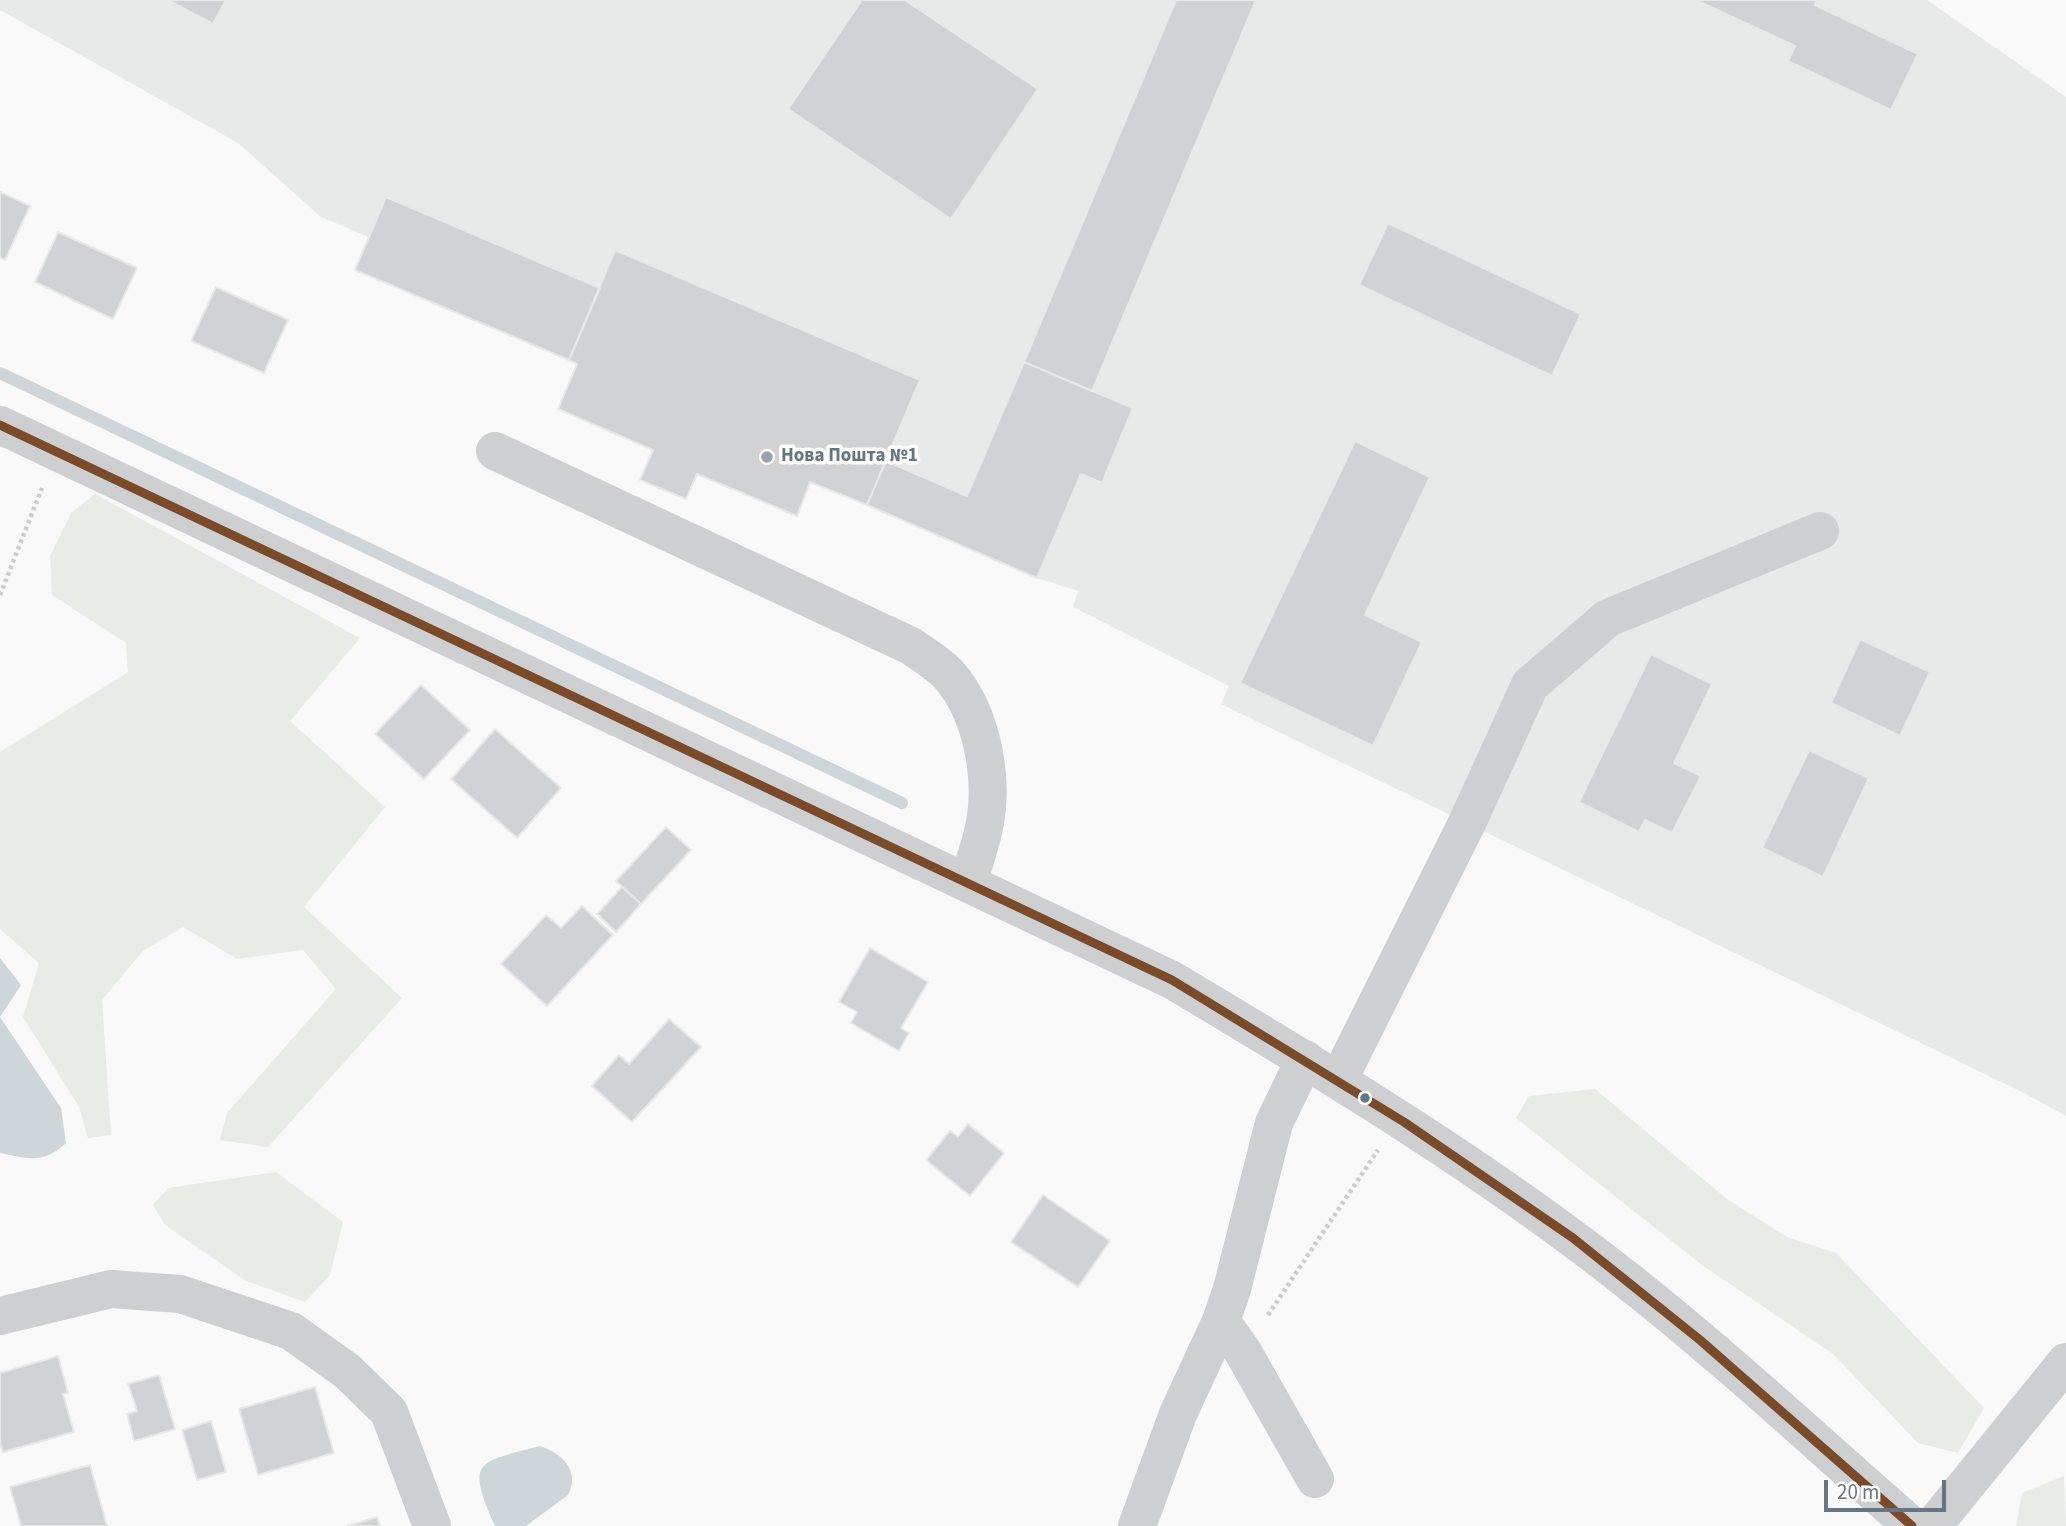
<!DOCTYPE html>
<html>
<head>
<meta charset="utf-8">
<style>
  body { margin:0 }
  #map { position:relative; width:2066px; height:1526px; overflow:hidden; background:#f9f9f9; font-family:"Source Sans 3",sans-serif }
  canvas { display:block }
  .scale { position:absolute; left:1824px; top:1480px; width:122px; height:32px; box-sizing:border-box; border:4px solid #657683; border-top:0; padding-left:9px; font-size:21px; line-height:24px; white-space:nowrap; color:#657683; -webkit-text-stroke:5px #fff; paint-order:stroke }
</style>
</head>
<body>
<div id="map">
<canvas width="2066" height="1526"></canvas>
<div class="scale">20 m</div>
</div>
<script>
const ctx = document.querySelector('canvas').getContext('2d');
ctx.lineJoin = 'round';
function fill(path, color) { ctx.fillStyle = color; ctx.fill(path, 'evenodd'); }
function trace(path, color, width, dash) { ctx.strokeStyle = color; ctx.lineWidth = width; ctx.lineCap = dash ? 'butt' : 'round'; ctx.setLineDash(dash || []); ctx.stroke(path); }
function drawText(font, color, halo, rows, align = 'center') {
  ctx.font = font + ' "Source Sans 3",sans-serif'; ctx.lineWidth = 7; ctx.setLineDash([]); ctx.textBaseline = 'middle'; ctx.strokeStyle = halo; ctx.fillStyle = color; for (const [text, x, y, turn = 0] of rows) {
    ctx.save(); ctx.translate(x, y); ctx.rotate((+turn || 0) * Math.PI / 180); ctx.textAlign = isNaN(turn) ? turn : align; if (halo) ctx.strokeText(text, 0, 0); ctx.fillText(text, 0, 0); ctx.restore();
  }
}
fill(new Path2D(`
  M0,0H1927L2066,97V1116L2022,1092L1221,704L1229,686L1073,607L1078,591L1037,578L811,482L797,516L697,474L686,499L640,480L652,449L558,409L576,364L355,270L369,237L321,217L238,143L0,10Z`), '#e8e9e9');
fill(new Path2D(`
  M95,494L360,638L290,721L385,807L304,907L402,998L268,1147L220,1140L227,1113L336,989L303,950L237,959L183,927L143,951L102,1000L111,1135L88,1138L79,1107L23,1017L39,963L0,929V752L128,672L126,643L52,595L50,556L71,513Z
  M1595,1089L1727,1199L1787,1237L1836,1253L1984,1408L1958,1453L1918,1443L1833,1354L1702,1265L1516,1118L1529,1096Z
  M276,1172L343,1222L330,1275L305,1302L246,1281L165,1225L153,1205L168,1188Z
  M2064,1476L2066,1526H2016L2022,1493Z`), '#e8ebe6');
fill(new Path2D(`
  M0,958L21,985L0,1017L61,1108L66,1143C44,1164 29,1159 0,1153Z
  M540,1446C561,1453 581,1470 568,1495L526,1526H495C466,1460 476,1463 540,1446Z`), '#ced6d9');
trace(new Path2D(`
  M0,373L902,803`), '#ced6d9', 12);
const building = new Path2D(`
  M168,0H226L213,24Z
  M862,0H905L1038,89L951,219L788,109Z
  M1176,0H1256L1092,391L1024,362Z
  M1696,0H1817L1815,5L1918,54L1891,110L1788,61L1795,46Z
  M0,192L30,206L5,260L0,258Z
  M386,197L600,288L569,360L355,270Z
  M1388,223L1581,314L1552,376L1359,285Z
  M58,232L137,268L113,319L35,282Z
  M615,250L920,380L867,505L810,482L797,516L697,474L686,499L640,480L653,450L558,409L577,364L569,360Z
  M216,287L288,320L264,373L191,341Z
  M1024,362L1133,408L1102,483L1081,474L1037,578L867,505L886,461L967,496Z
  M1355,441L1430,477L1365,615L1422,642L1373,746L1240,683Z
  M1860,639L1930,672L1900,736L1831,703Z
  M1651,654L1712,684L1674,763L1701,776L1672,833L1645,820L1639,832L1579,802Z
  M421,685L470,730L424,779L375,734Z
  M495,729L561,788L517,838L451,779Z
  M1809,750L1869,778L1823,877L1762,848Z
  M666,827L691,850L641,904L616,881Z
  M622,887L641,904L616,932L597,914Z
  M582,906L613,935L547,1006L501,964L546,915L561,928Z
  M870,948L928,982L901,1028L909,1033L899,1051L851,1023L857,1012L839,1002Z
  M669,1019L701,1047L632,1122L592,1086L619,1055L629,1064Z
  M968,1124L1004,1153L970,1196L926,1160L950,1131L958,1137Z
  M1043,1195L1110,1241L1078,1287L1011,1242Z
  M58,1356L68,1393L63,1394L74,1432L3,1452L0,1442V1373Z
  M159,1375L175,1429L134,1441L127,1414L137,1411L128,1384Z
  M315,1387L334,1453L258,1475L239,1409Z
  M211,1421L226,1472L197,1480L182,1430Z
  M90,1465L107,1526H21L10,1487Z
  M377,1517L380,1526H348Z`);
fill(building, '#d0d2d3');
trace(building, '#e8e8e8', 2);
trace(new Path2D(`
  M0,595L42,488
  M1268,1315L1378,1150`), '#cbcccd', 4.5, [3.5, 3.5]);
trace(new Path2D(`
  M0,425L1172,980C1328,1073 1484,1167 1627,1280C1726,1358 1818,1444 1912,1526
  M495,451L911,646C924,655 939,664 949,675C983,714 995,782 983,832C979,849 973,866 968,883
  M1339,1079L1467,823L1530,685L1608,618L1820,531
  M0,1316L111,1289L180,1294L291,1331L347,1371L389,1412L432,1526
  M1221,1321L1243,1352L1315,1479
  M1137,1526L1178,1414L1221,1321L1232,1289L1274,1123L1305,1059
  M1933,1526L2066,1362`), '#cecfd0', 38);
trace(new Path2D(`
  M0,425L1172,980L1404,1122L1573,1238L1700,1340L1912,1526`), '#7a4b2a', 9);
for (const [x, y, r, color] of [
  [767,457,7,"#99a4ac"],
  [1365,1098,6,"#657683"]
]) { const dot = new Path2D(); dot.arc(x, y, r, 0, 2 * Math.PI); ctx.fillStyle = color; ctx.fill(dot); trace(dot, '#fff', 2.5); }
drawText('bold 19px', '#657683', '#fff', [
  ["Нова Пошта №1",781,457]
], 'left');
</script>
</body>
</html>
